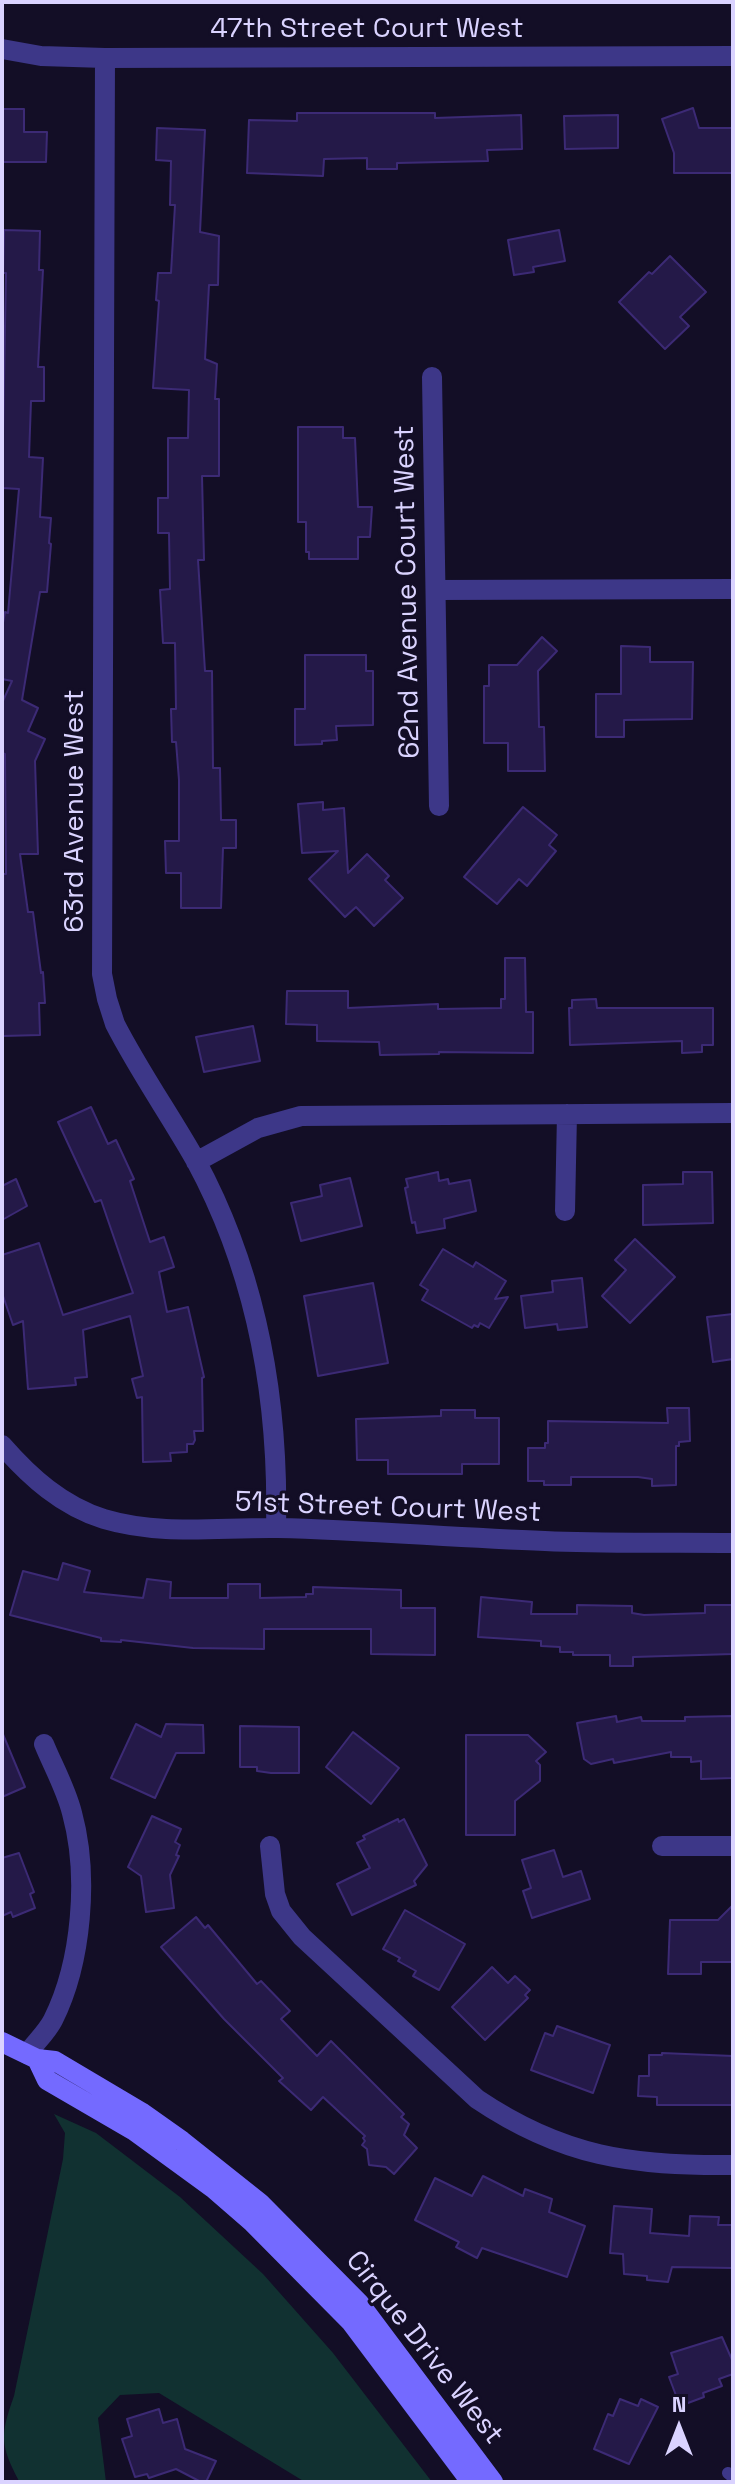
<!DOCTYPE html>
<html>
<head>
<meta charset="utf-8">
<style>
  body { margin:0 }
  #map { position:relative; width:735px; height:2484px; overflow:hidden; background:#130e26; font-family:"Space Grotesk",sans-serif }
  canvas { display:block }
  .frame { position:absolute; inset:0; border:4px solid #dad3ff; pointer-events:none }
  .north { position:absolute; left:639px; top:2388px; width:80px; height:80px; -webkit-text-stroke:6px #130e26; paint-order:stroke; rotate:0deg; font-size:22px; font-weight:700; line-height:32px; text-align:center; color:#dad3ff }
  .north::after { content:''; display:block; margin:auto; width:28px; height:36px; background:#dad3ff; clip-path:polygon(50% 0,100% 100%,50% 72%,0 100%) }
</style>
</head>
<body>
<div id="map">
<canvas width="735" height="2484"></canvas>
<div class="frame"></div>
<div class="north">N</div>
</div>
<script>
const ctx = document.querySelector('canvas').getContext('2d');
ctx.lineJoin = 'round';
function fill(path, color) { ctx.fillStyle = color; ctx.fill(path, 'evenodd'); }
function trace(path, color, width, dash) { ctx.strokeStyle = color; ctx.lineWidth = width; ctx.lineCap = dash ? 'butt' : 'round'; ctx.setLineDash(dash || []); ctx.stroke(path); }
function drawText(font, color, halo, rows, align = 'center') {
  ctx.font = font + ' "Space Grotesk",sans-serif'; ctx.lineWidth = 6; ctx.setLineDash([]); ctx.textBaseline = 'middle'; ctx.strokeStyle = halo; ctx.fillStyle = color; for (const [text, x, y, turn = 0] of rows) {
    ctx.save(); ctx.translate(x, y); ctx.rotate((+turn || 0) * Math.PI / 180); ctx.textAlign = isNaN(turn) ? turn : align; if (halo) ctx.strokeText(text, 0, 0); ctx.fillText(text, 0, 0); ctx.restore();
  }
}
fill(new Path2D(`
  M54,2114L96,2133L180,2197L263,2274L333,2353L432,2482H305L159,2393L120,2395L98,2418L106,2482L19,2481C0,2445 0,2435 14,2396L63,2159L65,2133Z`), '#113131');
const building = new Path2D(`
  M693,108L699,128H733V173H674V153L662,119Z
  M2,109H24V132H47L46,162H2Z
  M297,113H435V118L521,115L522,149L487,150L488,161L397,163V169H367V158L324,159L323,176L247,173L249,120L297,121Z
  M618,115V148L565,149L564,116Z
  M157,128L205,130L200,232L219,236L218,285H209L205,359L217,364L215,399H219V476H202L204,560H198L205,671H212L213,768H220L221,820H236V848H223L221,908H181V873H166L165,841H179V780L176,742H172L171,709H176L175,643H163L160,590L170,589L169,533H158V498H168V438H188L189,390L153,388L159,301L156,300L158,273H171L175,205H170L171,161L156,160Z
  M4,230L40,231L39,270H43L38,367H44V401H31L29,457L43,458L40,517L51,518L49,543L51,544L47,592H40L22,700L38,708L28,731L45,739L35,761L38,854H20L28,912H33L41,973L43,972L45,1003H39L40,1035L3,1036L2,874H6L5,754L2,753V703L12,681L2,679V628L5,612L8,613L19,489L2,488L6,273H3Z
  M559,230L565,261L533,267L534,272L514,275L508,240Z
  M670,256L706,292L680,317L689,326L665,349L619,302L649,272L652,274Z
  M298,427H343V438H355L358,507H372L370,537H358V559H309V552H306V522H298Z
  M542,637L557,651L538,671L539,727H544L545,771H508V743H484V686H489V665H517Z
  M621,646L650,647V662H693L692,719L624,720V737H596V694H621Z
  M305,655H366V671H373V725L336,726L337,740L322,741V744L295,745V709H305Z
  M323,802V810L344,808L348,873L367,854L389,876L385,880L403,898L374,926L356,907L345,917L309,879L338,851L302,853L298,804Z
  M523,807L557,835L549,845L556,851L527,886L519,879L497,904L464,877Z
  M505,958H525L526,1012H533V1053L439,1052V1054L380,1055L379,1042L317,1041V1025L286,1024L287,991H348V1008L438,1004V1009L501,1008V999H505Z
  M596,999L597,1008H713V1045H702V1052L682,1053V1041L570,1045L569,1008H572V1000Z
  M253,1026L260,1061L204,1072L196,1037Z
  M91,1107L108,1144L116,1140L134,1179L130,1181L150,1242L164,1237L174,1267L159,1272L167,1312L188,1307L204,1377L202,1378L203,1431H194L195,1440L193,1444H187V1452L170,1453L171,1461L143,1462L142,1397L137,1398L132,1379L143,1376L130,1316L83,1330L87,1377L75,1378L76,1385L28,1389L23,1321L13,1325L2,1293V1255L39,1243L63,1315L133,1293L101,1200L95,1202L58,1122Z
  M438,1172L439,1181L448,1179L449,1184L470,1180L476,1211L444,1219L445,1228L417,1233L415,1222L412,1223L405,1188L408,1187L406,1179Z
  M683,1172H712L713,1223L643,1225V1185L683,1184Z
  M350,1178L362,1226L301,1241L291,1203L322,1196L320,1185Z
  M16,1179L27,1206L2,1220V1186Z
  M635,1239L675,1277L630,1323L602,1296L626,1270L615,1260Z
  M443,1249L473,1267L476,1262L506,1281L495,1299L508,1297L489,1328L480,1323L478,1327L474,1325L472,1328L422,1300L428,1290L420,1285Z
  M582,1278L587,1327L558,1330L557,1324L525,1328L521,1296L553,1292L552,1281Z
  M373,1283L388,1363L318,1376L304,1296Z
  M733,1314V1359L713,1362L707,1317Z
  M667,1408H689L690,1441L679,1442V1446H676V1485L652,1486V1479L638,1477H571V1485H544V1481H528V1448H545V1443H548V1421L668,1423Z
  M441,1410H475V1418H499V1464H462V1474H388V1460H357L356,1419L441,1416Z
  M63,1563L90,1571L84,1592L143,1598L147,1579L171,1582L170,1598H228V1584H260V1598L306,1597V1594H313V1587L401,1590V1608H435V1655L371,1654V1629H264V1649L193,1648L121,1640V1642L101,1641V1638L10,1615L23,1571L58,1580Z
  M481,1597L532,1602L531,1614H577V1605L632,1606V1613L644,1615L705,1613V1605H733V1654L633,1657V1666H610V1655H573V1652H560V1647L541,1646V1641L478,1637Z
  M616,1716L617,1722L641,1717L642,1721H685V1717L733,1716V1778L701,1779V1761L691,1762V1757H671V1752L614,1763L613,1759L591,1764L584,1759L577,1723Z
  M136,1724L161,1737L166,1724L203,1725L204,1753H176L155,1798L111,1778Z
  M240,1726L299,1727V1773H271L257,1771V1767H240Z
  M2,1732L25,1787L2,1797Z
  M353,1732L399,1768L371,1804L326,1767Z
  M466,1735H528L546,1752L536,1761L540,1765V1781L515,1801V1835H466Z
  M152,1816L181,1829L175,1842L180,1845L176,1855L179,1856L170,1875L174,1908L146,1912L141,1876L128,1867Z
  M398,1819L399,1822L404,1819L427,1865L414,1881L416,1885L352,1915L337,1884L370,1868L357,1843L365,1839L363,1836Z
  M554,1850L563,1877L581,1871L590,1899L532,1918L523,1891L531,1888L522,1860Z
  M19,1853L34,1892L30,1894L35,1908L13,1917L11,1912L2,1916V1858Z
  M733,1905V1962H701V1974H668L670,1920H718Z
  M405,1910L465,1944L439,1990L413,1976L416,1971L398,1961L400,1958L383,1949Z
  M196,1917L205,1928L208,1925L257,1984L261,1981L290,2011L281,2019L317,2056L331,2041L404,2114L401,2117L409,2124L404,2135L417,2148L394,2174L386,2167L369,2165L367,2149L362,2145L365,2141L363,2138L365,2136L323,2097L311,2110L279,2081L283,2078L224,2019L161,1947Z
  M492,1967L508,1983L515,1976L530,1990L525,1995L528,1998L485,2040L452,2007Z
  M557,2026L610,2045L593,2093L531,2070L545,2033L553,2036Z
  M662,2053L733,2056V2105H657V2097L638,2096L639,2076H649V2055H662Z
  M483,2176L523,2196L525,2189L552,2199L549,2212L585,2226L567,2277L482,2248L477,2258L456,2247L459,2242L415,2220L435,2178L472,2196Z
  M614,2206L652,2209L650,2233L689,2236L690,2216L719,2217L718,2225H733V2268L672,2267L668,2282L647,2280V2276L624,2274L623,2254L610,2253Z
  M722,2337L733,2362V2374L719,2379L722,2386L703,2393L704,2397L680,2406L669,2377L678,2374L671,2353Z
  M620,2399L638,2406L641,2399L658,2407L629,2464L594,2449L608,2414L613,2416Z
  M159,2409L163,2423L177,2419L185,2449L216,2461L206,2482H201L176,2469L149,2478L147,2474L135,2477L122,2439L132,2436L127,2419Z`);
fill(building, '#241948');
trace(building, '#3c2a75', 2);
trace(new Path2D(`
  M728,2473L733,2477`), '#3d3788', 12);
trace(new Path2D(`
  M2,49L41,56L105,58L733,56
  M105,58L102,974L107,999L115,1024C139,1071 170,1115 196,1161C257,1274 279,1401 276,1528
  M432,377L439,806
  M436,590L733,589
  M196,1162L258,1128L301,1116L733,1113
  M565,1211L567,1114
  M2,1445C30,1477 62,1506 104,1519C161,1536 219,1527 278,1528C367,1530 456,1538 545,1541C607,1544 670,1542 733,1543
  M270,1846L275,1894L281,1911L302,1937L477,2099C563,2157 632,2166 733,2165
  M662,1846H733
  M27,2054C35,2043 47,2032 53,2020C82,1962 89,1875 72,1813C66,1789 53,1766 44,1744`), '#3d3788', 20);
trace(new Path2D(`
  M2,2042L37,2059L55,2061L141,2112L182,2141L260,2203L359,2303L493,2482
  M37,2059L47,2080L133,2130L214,2189L252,2222L351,2322L471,2482`), '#746aff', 20);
drawText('28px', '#dad3ff', '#130e26', [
  ["47th Street Court West",367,29],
  ["62nd Avenue Court West",408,592,-91],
  ["63rd Avenue West",75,811,-90],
  ["51st Street Court West",388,1508,2],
  ["Cirque Drive West",424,2348,52]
]);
</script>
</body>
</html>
